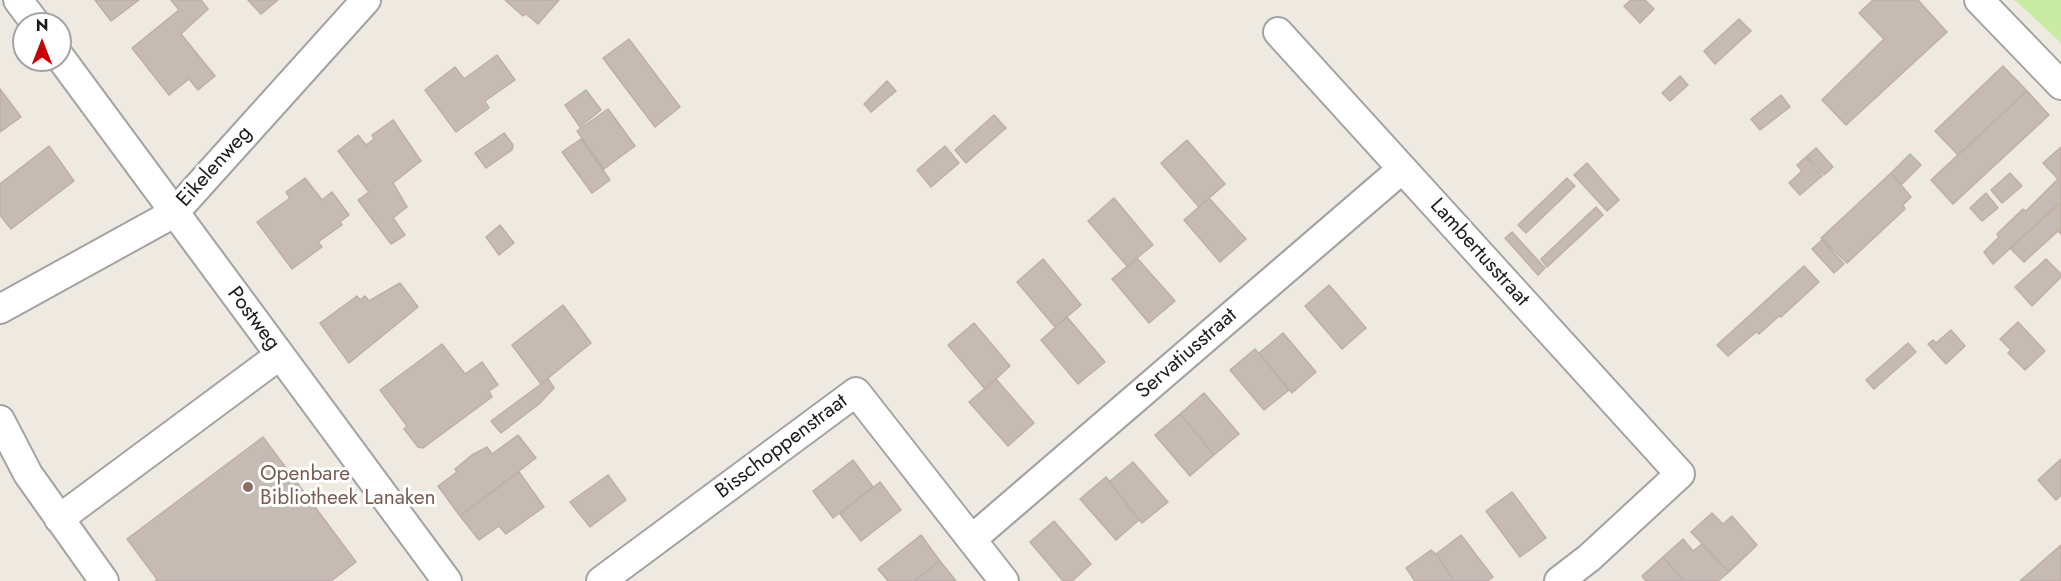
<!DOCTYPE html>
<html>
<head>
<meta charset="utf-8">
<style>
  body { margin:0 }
  #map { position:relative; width:2061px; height:581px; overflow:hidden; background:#eee9e1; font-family:Jost,sans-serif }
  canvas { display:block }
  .north { position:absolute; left:12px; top:12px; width:60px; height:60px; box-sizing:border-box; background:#fff; border:2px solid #a4a4a4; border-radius:50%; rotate:0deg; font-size:16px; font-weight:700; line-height:24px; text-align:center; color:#1c1c1c }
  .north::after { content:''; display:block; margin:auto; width:21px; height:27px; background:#c70006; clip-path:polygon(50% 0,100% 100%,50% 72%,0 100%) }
</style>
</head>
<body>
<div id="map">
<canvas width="2061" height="581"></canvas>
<div class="north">N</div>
</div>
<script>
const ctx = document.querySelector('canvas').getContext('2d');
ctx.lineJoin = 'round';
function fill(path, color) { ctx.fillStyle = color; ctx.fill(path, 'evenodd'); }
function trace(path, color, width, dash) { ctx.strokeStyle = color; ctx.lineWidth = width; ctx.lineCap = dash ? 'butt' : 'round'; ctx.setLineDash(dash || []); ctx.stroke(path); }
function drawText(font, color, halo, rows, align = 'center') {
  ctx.font = font + ' Jost,sans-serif'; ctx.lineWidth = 6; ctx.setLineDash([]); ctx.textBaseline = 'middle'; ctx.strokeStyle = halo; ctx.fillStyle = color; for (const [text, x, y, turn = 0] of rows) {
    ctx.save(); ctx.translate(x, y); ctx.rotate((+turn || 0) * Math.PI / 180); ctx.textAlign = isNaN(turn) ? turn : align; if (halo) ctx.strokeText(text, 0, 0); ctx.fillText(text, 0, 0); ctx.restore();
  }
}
fill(new Path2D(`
  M2015,0H2061V43Z`), '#c9eba4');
const building = new Path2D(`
  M95,0H139L111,21Z
  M171,0H201L208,9L181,34L215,76L198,90L189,79L169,95L132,48L179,10Z
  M248,0H278L261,14Z
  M505,0H559L538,24L526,14L523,16Z
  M1631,0H1645L1654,9L1640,23L1624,6Z
  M1873,0H1918L1947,32L1846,125L1822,100L1884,39L1859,13Z
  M1739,19L1751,31L1715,64L1704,51Z
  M629,39L680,107L655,127L603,58Z
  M497,55L515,80L485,101L489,108L456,132L425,90L455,67L464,79Z
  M2003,66L2027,91L1958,155L1935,131Z
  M1680,76L1688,85L1670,101L1662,93Z
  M887,81L896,91L871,112L864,104Z
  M0,89L21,117L0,132Z
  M586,90L601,110L580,127L565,105Z
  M2027,91L2049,115L1953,204L1931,180Z
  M1781,95L1790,107L1760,130L1751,119Z
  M608,109L635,146L604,169L577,131Z
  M994,115L1006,128L966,163L955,150Z
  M393,120L421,161L393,183L407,207L393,218L405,235L391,244L358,200L369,192L338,151L358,135L366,145L374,139L372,135Z
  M504,133L513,145L512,150L486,168L475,153Z
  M581,139L610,180L592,193L562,152Z
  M1187,140L1225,184L1199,207L1161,163Z
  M49,146L74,181L11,229L0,215V184Z
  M945,146L959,163L931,187L917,170Z
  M2061,147V202L1993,264L1984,252L1999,237L1997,234L2023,209L2026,211L2058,179L2043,163Z
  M1816,148L1833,167L1824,175L1807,156Z
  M1910,154L1921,165L1901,185L1891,173Z
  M1806,157L1822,176L1800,195L1789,183L1802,171L1797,165Z
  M1587,163L1619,200L1607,211L1574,175Z
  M1891,173L1911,197L1903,205L1905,209L1847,263L1821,238Z
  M2010,173L2022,186L2002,203L1991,190Z
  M305,178L322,200L332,192L349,215L340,222L342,225L318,242L322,247L292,269L257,222L290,198L286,192Z
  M1567,178L1575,186L1526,233L1518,225Z
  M1986,193L1998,208L1982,221L1970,208Z
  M1114,198L1153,245L1127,266L1088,221Z
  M1209,198L1246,239L1220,262L1184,220Z
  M2061,202V234L2058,231L2024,262L2010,248Z
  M1596,207L1603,215L1547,267L1541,259Z
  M500,225L514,243L499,255L486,237Z
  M1512,232L1545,268L1538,275L1505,238Z
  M1822,240L1844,264L1834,273L1812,249Z
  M1137,258L1175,301L1149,323L1112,279Z
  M1043,259L1081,305L1055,327L1017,282Z
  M2046,259L2061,274V277L2032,306L2015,287Z
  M1804,266L1819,282L1781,317L1779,316L1759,334L1756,332L1728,356L1717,345Z
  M400,283L418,307L349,363L320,323L357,296L360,300L365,296L369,301Z
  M1329,285L1366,328L1342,349L1305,306Z
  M563,305L591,343L541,384L512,345Z
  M1067,317L1105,362L1078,384L1041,340Z
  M2018,322L2045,351L2025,370L2008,353L2011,350L2000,339Z
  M974,323L1010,366L985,389L948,345Z
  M1951,330L1965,346L1946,364L1928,344L1933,340L1936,343Z
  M1283,333L1316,372L1292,393L1259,353Z
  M1908,343L1916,352L1874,389L1866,380Z
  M442,344L465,374L482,362L498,385L489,391L492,397L423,448L418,447L404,429L407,426L380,390Z
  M1255,349L1289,390L1264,410L1230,370Z
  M548,379L554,388L539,404L501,433L491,421Z
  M996,379L1034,423L1008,446L969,402Z
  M1204,393L1239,434L1214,455L1180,414Z
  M1180,414L1214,455L1190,476L1155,435Z
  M518,435L536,458L460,516L438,486L457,472L455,469L472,455L487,447L492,454Z
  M263,437L356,562L331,581H155L157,579L127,539Z
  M2061,459V495L2056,500L2038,480Z
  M853,460L873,487L833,518L813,491Z
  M1133,462L1168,502L1142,523L1109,482Z
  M519,472L544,507L506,534L499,526L479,540L460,516Z
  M608,475L626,500L590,527L570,502Z
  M1106,477L1139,520L1116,540L1080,499Z
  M880,482L901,510L861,541L840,514Z
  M1512,492L1546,538L1520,557L1486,511Z
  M1712,513L1723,524L1732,516L1757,545L1729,572L1691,532Z
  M1054,521L1091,564L1072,581H1063L1030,542Z
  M921,535L940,561L914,581H888L878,569Z
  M1461,535L1493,577L1487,581H1454L1436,554Z
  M1683,539L1693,551L1702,544L1729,572L1718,581H1684L1663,557Z
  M2061,545V581H2020Z
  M1431,550L1436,554L1454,581H1415L1406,568Z
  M1663,557L1684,581H1646L1642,576Z
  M940,561L956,581H914Z`);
fill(building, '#c5bbb4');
trace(building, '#c0afa3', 1.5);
const street = new Path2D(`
  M18,0L36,24
  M1979,0L2061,85
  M1278,32L1680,474L1589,558L1559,581
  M60,57L447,581
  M0,309L174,213L366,0
  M0,420L28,474L104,581
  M59,519L280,355
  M972,539L1402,169
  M601,581L856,392L1004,581`);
trace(street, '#a3a3a3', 32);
trace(street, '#fff', 28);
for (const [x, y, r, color] of [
  [248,487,6,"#8d6e63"]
]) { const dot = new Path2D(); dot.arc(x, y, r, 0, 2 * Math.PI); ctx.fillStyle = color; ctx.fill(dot); trace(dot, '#fff', 2); }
drawText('21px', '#1c1c1c', '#fff', [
  ["Eikelenweg",215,167,-48],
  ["Lambertusstraat",1479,253,48],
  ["Postweg",253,319,53],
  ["Servatiusstraat",1187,354,-41],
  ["Bisschoppenstraat",782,447,-37]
]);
drawText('21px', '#785e54', '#fff', [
  ["Openbare",260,475],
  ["Bibliotheek Lanaken",260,499]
], 'left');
</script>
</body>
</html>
